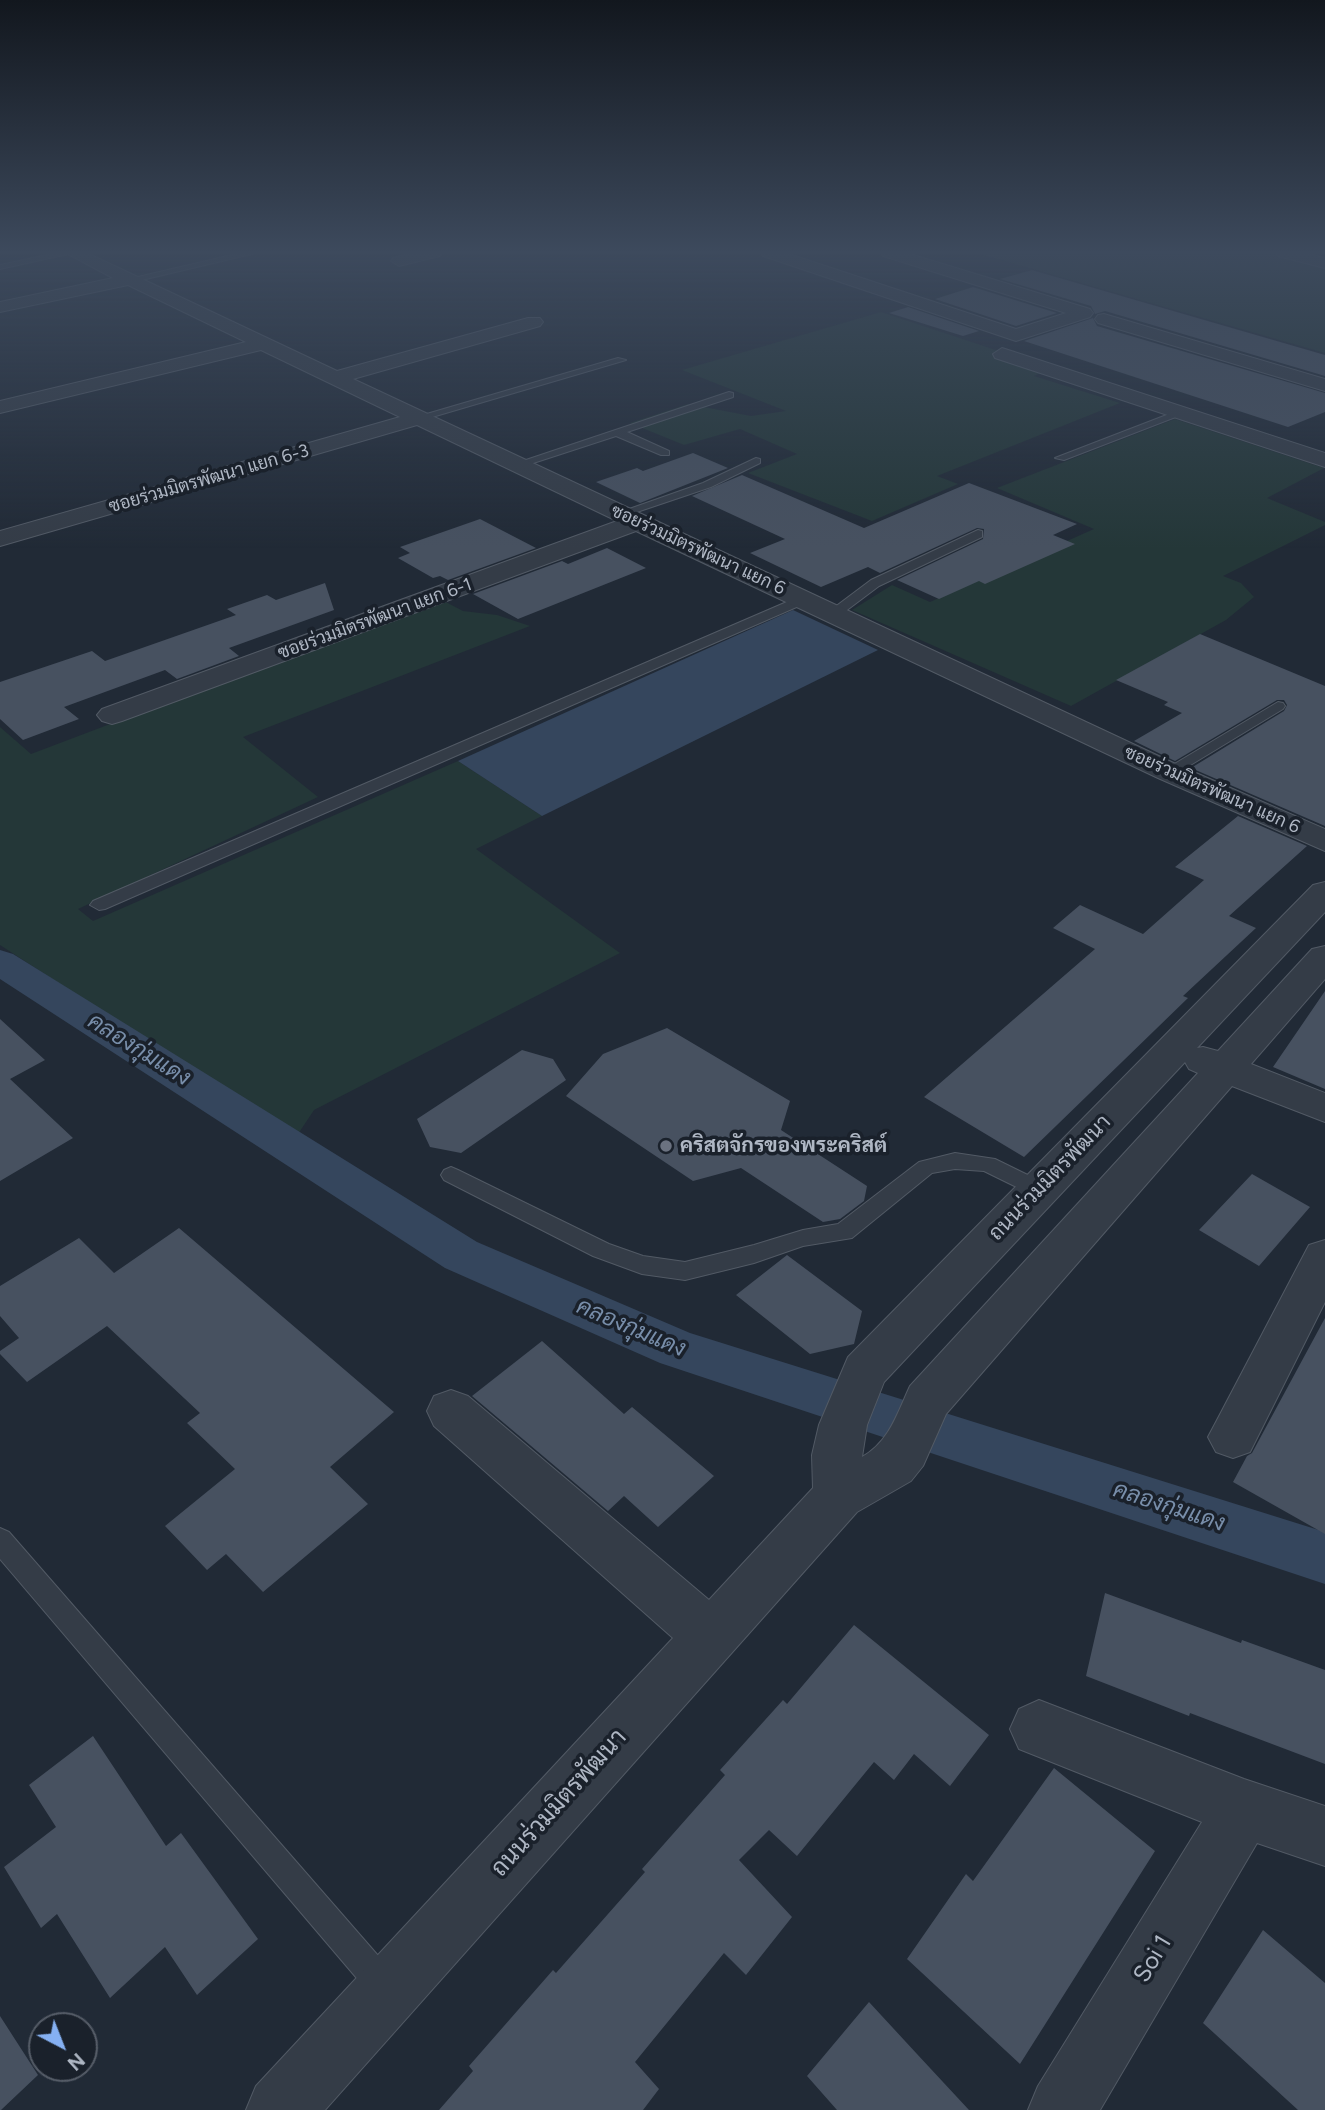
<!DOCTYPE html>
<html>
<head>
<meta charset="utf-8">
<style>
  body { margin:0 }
  #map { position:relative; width:1325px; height:2110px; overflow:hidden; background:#212a36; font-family:Figtree,sans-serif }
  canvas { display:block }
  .north { position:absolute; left:28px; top:2012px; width:70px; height:70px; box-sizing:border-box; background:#1a212b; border:2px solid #565d68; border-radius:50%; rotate:138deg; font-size:19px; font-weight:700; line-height:28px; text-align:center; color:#afb7c4 }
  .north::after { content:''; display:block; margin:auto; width:24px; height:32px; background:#85b0f2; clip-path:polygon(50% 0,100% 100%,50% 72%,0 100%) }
</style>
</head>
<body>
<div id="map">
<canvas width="1325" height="2110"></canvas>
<div class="north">N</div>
</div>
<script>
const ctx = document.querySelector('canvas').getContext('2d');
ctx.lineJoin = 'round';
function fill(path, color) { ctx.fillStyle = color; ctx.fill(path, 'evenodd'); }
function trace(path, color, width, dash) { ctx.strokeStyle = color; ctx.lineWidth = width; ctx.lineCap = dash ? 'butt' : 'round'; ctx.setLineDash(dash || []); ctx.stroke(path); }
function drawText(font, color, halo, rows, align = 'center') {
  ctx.font = font + ' Figtree,Sarabun,sans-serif'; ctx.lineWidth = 7; ctx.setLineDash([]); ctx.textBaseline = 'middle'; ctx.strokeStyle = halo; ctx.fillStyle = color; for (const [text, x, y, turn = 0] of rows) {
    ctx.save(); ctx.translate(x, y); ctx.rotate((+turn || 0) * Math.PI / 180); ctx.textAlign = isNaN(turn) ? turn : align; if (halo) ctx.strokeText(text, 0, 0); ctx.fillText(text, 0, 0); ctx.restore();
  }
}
fill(new Path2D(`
  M977,253H1270L1325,267V353Z
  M881,312L1050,368L1034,376L1120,403L937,476L958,484L872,521L748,473L797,454L740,429L684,445L630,423L688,404L751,416L786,411L682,370Z
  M1175,419L1324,468L1267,498L1325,522V525L1223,576L1241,583L1254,597L1226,620L1071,706L852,610L892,585L930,602L1094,529L997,488Z
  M440,599L463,611L497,615L530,626L243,737L318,797L78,909L93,921L458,761L542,816L476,849L620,953L314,1110L296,1137L0,945V727L31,754Z`), '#243738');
fill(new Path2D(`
  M793,610L878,650L542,816L458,761Z`), '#35465d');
fill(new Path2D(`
  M0,950L13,954L477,1242L690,1333L1325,1532V1584L660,1363L445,1268L0,979Z`), '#35465d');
fill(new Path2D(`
  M1032,270L1325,355V376L1105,311L1095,314L1091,306L1000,279Z
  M973,287L1057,313L1016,326L935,299Z
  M908,307L979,331L963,336L889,313Z
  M1093,318L1097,326L1325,393V412L1288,427L1024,341Z
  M693,453L728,468L640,503L596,482L637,468L643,471Z
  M742,475L864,528L969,483L1077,524L1053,535L1075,544L985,584L979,581L939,599L897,580L983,539L984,529L977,528L880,573L868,567L821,587L750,553L785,539L692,496Z
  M480,519L536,548L448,580L440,576L433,578L398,558L410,553L400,547Z
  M607,548L646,568L518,619L473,594L562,561L568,564Z
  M325,583L334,610L229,648L239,656L177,679L165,670L64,707L79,719L23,740L0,719V682L92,651L105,661L236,615L227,609L267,595L276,600Z
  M1200,634L1325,686V826L1191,768L1284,711L1287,705L1284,700H1277L1175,761L1134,741L1182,713L1164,705L1168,702L1116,680Z
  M1238,816L1307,846L1229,916L1256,928L1183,996L1188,998L1024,1157L924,1097L1095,949L1053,928L1080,905L1143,934L1204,880L1175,867Z
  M1325,991V1089L1273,1067Z
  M0,1019L45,1060L10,1079L73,1138L0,1181Z
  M667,1028L790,1101L781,1130L867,1186L864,1201L840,1219L823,1222L741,1168L693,1181L566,1096L603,1054Z
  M522,1050L553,1059L566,1080L461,1153L430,1147L417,1119Z
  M1252,1174L1310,1207L1259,1266L1199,1230Z
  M179,1228L394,1412L330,1467L368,1504L263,1592L226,1554L207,1570L165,1526L235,1469L187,1423L200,1413L107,1326L27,1382L0,1354V1351L19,1338L0,1316V1286L79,1238L114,1273Z
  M787,1255L862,1311L854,1344L810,1354L736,1295Z
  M1325,1318V1534L1233,1482L1247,1456L1252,1453Z
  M542,1341L624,1414L632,1407L714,1476L658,1527L624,1496L608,1511L472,1396Z
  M1105,1593L1241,1643L1242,1640L1325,1670V1764L1190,1713L1189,1716L1086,1676Z
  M854,1625L989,1735L950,1786L914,1754L894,1780L874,1762L797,1856L769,1830L739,1860L792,1917L746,1975L724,1953L635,2062L659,2089L643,2110H439L473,2071L469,2066L553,1970L556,1973L645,1872L642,1869L725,1775L720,1770L783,1700L787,1704Z
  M93,1736L166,1846L181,1833L258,1939L197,1995L165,1947L110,1998L57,1914L41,1928L4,1867L56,1827L29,1785Z
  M1054,1768L1155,1851L1020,2064L907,1959L966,1874L973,1881Z
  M1263,1930L1325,1983V2110H1298L1203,2023Z
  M869,2002L917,2054L969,2110H837L807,2076Z
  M0,2016L38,2075L1,2110H0Z`), '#475160');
const lane = new Path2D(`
  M56,253H73L0,269V265Z
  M240,253H256L129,283L125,280Z
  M618,358L626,360L422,420L413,418Z
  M729,392L733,393V397L627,432L669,451V455H661L616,436L521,467L511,465Z
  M1177,411L1186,413L1064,460L1055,458Z
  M756,458L760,459V463L711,487L625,516L615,514L703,483Z
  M978,530L982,531V537L879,586L839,616H829L827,613L871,580Z
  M803,595L808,596V602L105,909L99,910L90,905L93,901Z
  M1278,702L1283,703L1285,706L1283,709L1174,775L1169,777L1161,772Z
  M955,1153L995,1159L1046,1184L1050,1190L1046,1196L1039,1198L984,1171L955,1169L932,1173L852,1238L803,1246L754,1263L685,1280L642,1274L593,1256L444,1180L441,1175L444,1170L451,1167L458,1170L609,1244L643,1256L685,1262L754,1245L803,1230L838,1224L919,1162Z
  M0,1528L9,1532L394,1974L399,1985L394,1996L383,2001L372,1996L0,1559Z`);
const street = new Path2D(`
  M66,253H87L337,371L528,318H540L543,322L540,326L353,379L1180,766L1325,829V851L1158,778L636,531L122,721L112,724L102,721L97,715L102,709L617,521L417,425L0,546V531L400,417L261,350L0,413V401L246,342L128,285L0,312V302L113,278Z
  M412,253H442L440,256L399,266L391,261L393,258Z
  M761,253H786L1016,329L1066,313L883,256L881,253H907L1090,309L1093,313L1090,317L1016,341L763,256Z
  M1276,253H1305L1325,258V268L1278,256Z
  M1104,314L1325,379V391L1098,323L1095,319L1098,315Z
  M1002,348L1325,453V467L995,358L993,354Z
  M1325,882V912L1197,1048L1203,1047L1218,1051L1312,949L1325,946V979L1251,1064L1325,1093V1122L1232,1086L946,1414L923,1466L911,1481L857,1512L325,2110H246L256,2086L673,1638L434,1426L427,1411L434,1396L451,1390L468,1396L709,1600L813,1488L812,1455L819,1425L848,1357L1313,885ZM1185,1062L1189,1069L1198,1073L910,1386C897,1414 889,1442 862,1457L867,1425L884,1382Z
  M1325,1240V1302L1250,1452L1233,1458L1216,1452L1208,1437L1216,1422L1309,1245Z
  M1039,1700L1244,1779L1325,1806V1866L1257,1843L1100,2110H1028L1038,2086L1202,1822L1019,1749L1010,1729L1019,1709Z`);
trace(lane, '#525a65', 2);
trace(street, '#525a65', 2);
fill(lane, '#343c47');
fill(street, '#343c47');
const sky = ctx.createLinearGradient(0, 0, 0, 549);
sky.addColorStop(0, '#12171e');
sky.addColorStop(0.46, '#3d4a5d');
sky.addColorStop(1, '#3d4a5d00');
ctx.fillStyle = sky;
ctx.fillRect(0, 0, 1325, 549);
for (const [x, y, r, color] of [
  [666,1146,7,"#6b7280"]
]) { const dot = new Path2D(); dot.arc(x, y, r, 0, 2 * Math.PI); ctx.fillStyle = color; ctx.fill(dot); trace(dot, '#1a212b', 2.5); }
drawText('18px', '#afb7c4', '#1a212b', [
  ["ซอยร่วมมิตรพัฒนา แยก 6-3",209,479,-16],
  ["ซอยร่วมมิตรพัฒนา แยก 6",698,550,25],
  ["ซอยร่วมมิตรพัฒนา แยก 6-1",375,619,-20],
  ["ซอยร่วมมิตรพัฒนา แยก 6",1212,790,24]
]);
drawText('bold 21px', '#afb7c4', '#1a212b', [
  ["คริสตจักรของพระคริสต์",680,1146]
], 'left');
drawText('21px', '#afb7c4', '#1a212b', [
  ["ถนนร่วมมิตรพัฒนา",1050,1178,-46]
]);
drawText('italic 23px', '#788eaa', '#1a212b', [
  ["คลองกุ่มแดง",139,1050,32],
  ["คลองกุ่มแดง",631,1328,23],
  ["คลองกุ่มแดง",1169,1507,18]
]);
drawText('24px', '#afb7c4', '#1a212b', [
  ["ถนนร่วมมิตรพัฒนา",559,1803,-48],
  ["Soi 1",1153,1959,-59]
]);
</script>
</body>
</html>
